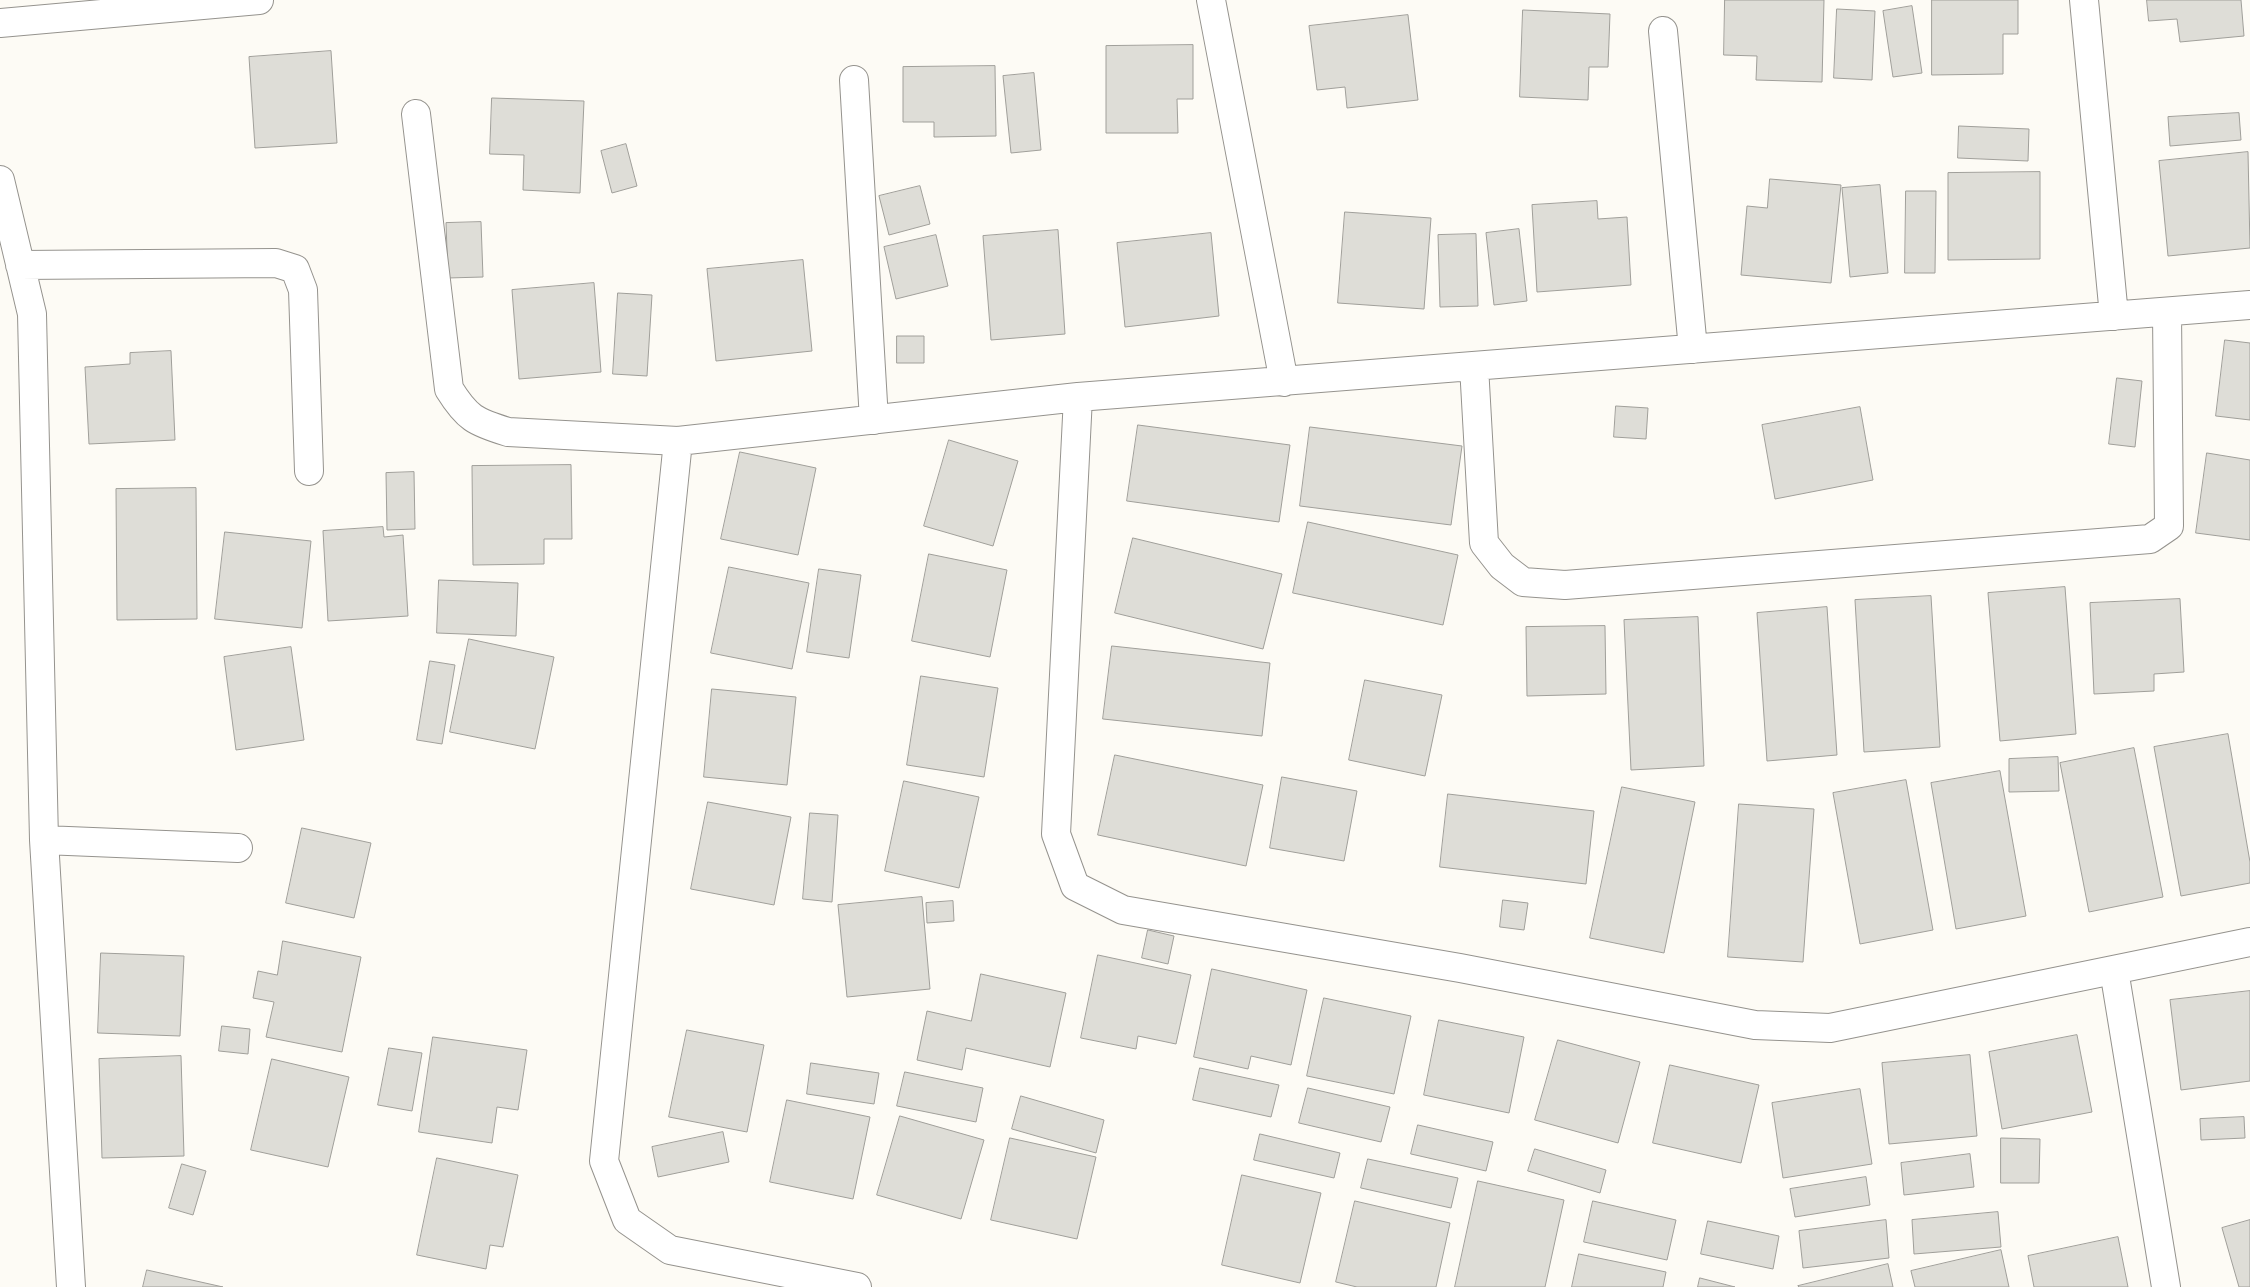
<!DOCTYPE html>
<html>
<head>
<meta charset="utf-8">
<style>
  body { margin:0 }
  canvas { display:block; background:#fdfbf5 }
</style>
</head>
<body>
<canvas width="2250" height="1287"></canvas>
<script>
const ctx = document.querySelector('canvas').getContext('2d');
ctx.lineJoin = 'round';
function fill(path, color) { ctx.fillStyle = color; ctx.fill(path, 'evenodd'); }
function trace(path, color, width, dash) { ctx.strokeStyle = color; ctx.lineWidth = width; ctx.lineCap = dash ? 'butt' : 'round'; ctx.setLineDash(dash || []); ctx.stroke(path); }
const building = new Path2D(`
  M1725,0H1824L1822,82L1756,80L1757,56L1724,55Z
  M1932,0H2018V34H2003V74L1932,75Z
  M2147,0H2241L2244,36L2180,42L2177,19L2149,21Z
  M1912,6L1922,73L1893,77L1883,11Z
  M1837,9L1875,11L1872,80L1834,78Z
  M1523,10L1610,14L1608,67H1589L1588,100L1520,97Z
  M1408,15L1418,100L1347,108L1345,87L1317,90L1309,26Z
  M1193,45V99H1177L1178,133H1106V46Z
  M331,51L337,143L255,148L249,57Z
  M995,66L996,136L934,137V122H903V67Z
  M1034,73L1041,150L1011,153L1003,76Z
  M492,98L584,101L580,193L523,190L524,155L490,154Z
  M2239,113L2241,140L2170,146L2168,117Z
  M1959,126L2029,129L2028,161L1958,158Z
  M626,144L637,186L612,193L601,151Z
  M2248,152L2250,248L2168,256L2159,161Z
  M2040,172V259L1948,260V173Z
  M1770,179L1841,185L1831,283L1741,275L1747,206L1767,208Z
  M1880,185L1888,273L1850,277L1842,188Z
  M920,186L930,224L889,235L879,196Z
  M1906,191H1936L1935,273H1905Z
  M1597,201L1598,219L1627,217L1631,285L1537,292L1532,205Z
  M1345,212L1431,218L1424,309L1338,303Z
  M481,222L483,277L448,278L446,223Z
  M1519,229L1527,301L1494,305L1486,233Z
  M1058,230L1065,334L991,340L983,236Z
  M1211,233L1219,316L1125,327L1117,243Z
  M1476,234L1478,306L1440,307L1438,235Z
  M936,235L948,286L896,299L884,247Z
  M803,260L812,351L716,361L707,269Z
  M594,283L601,372L519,379L512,290Z
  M618,293L652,295L647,376L613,374Z
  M897,336H924V363H897Z
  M2225,340L2250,343V420L2216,416Z
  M171,351L175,440L89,444L85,367L130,364V353Z
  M2117,378L2142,381L2135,447L2109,444Z
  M1616,406L1648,408L1646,439L1614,437Z
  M1860,407L1873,480L1775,499L1762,425Z
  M1138,425L1290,445L1279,522L1127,501Z
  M1310,427L1462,446L1451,525L1300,506Z
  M949,440L1018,461L993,546L924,526Z
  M740,452L816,468L798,555L721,539Z
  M2207,453L2250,460V540L2196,533Z
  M571,465L572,539H544V564L473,565L472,466Z
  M414,472L415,529L387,530L386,473Z
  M196,488L197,619L117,620L116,489Z
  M1308,522L1458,555L1443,625L1293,593Z
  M383,527L384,537L403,535L408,616L328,621L323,531Z
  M225,532L311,541L302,628L215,619Z
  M1133,538L1282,574L1263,649L1115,613Z
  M929,554L1007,570L990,657L912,641Z
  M729,567L809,583L792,669L711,653Z
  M819,569L861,575L849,658L807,652Z
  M439,580L518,583L516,636L437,633Z
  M2065,587L2076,734L2000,741L1988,593Z
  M1931,596L1940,747L1864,752L1855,600Z
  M2180,599L2184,672L2154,674V691L2094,694L2090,603Z
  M1827,607L1837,755L1767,761L1757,613Z
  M1698,617L1704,766L1631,770L1624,620Z
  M1605,626L1606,694L1527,696L1526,627Z
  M469,639L554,657L535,749L450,732Z
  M1112,646L1270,663L1262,736L1103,719Z
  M291,647L304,740L236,750L224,657Z
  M430,661L455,665L442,744L417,740Z
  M921,676L998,688L984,777L907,765Z
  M1365,680L1442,695L1425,776L1349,760Z
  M712,689L796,697L787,785L704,777Z
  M2228,734L2250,862V883L2181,896L2154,747Z
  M2134,748L2163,897L2089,912L2060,763Z
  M1115,755L1263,785L1246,866L1098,835Z
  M2058,757L2059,791L2009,792V759Z
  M2000,771L2026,916L1956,929L1931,783Z
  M1282,777L1357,791L1344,861L1270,848Z
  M1906,780L1933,930L1860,944L1833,793Z
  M904,781L979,797L959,888L885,871Z
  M1622,787L1695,802L1664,953L1590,938Z
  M1448,794L1594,811L1586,884L1440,867Z
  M708,802L791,817L774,905L691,889Z
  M1739,804L1814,809L1803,962L1728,957Z
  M810,813L838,815L832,902L803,899Z
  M302,828L371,843L354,918L286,903Z
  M922,897L930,989L847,997L838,905Z
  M1503,900L1528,903L1524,930L1500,927Z
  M953,901L954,921L927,923L926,903Z
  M1148,930L1174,936L1168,964L1142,958Z
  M283,941L361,957L342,1052L266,1037L274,1002L253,998L258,971L277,975Z
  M101,953L184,956L180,1036L98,1033Z
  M1098,955L1191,975L1176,1044L1138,1036L1136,1049L1081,1038Z
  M1212,969L1307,990L1291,1065L1251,1056L1248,1069L1194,1057Z
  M981,974L1066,993L1050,1067L966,1048L962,1070L917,1060L927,1011L971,1021Z
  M2250,991V1081L2181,1090L2170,1000Z
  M1324,998L1411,1016L1394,1094L1307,1076Z
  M1439,1020L1524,1037L1509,1113L1424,1095Z
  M222,1026L250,1029L248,1054L219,1051Z
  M687,1030L764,1045L747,1132L669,1117Z
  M2077,1035L2092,1112L2002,1129L1989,1052Z
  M433,1037L527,1050L518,1110L497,1107L492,1143L419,1132Z
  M1558,1040L1640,1062L1618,1143L1535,1120Z
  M389,1048L422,1053L412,1111L378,1105Z
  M1970,1055L1977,1136L1889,1144L1882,1063Z
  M181,1056L184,1156L102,1158L99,1059Z
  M272,1059L349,1077L328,1167L251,1150Z
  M811,1063L879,1073L874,1104L807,1094Z
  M1670,1065L1759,1085L1741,1163L1653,1143Z
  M1200,1068L1279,1085L1271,1117L1193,1100Z
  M905,1072L983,1088L976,1122L897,1106Z
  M1308,1088L1390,1107L1381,1142L1299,1123Z
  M1860,1089L1872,1164L1783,1178L1772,1103Z
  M1021,1096L1104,1120L1096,1153L1012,1129Z
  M787,1100L870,1117L853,1199L770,1182Z
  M900,1116L984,1140L961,1219L877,1195Z
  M2244,1117L2245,1138L2201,1140L2200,1119Z
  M1418,1125L1493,1142L1486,1171L1411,1154Z
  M723,1132L729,1162L658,1177L652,1147Z
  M1260,1134L1340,1153L1334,1178L1254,1160Z
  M1010,1138L1096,1157L1077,1239L991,1220Z
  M2001,1138L2040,1139L2039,1183H2001Z
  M1535,1149L1606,1170L1600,1193L1528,1171Z
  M1970,1154L1974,1187L1904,1195L1901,1163Z
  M437,1158L518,1175L503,1247L490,1245L486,1269L417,1255Z
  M1368,1159L1458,1178L1451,1208L1361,1188Z
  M182,1164L206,1171L193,1215L169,1208Z
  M1242,1175L1321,1193L1300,1283L1222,1265Z
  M1866,1177L1870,1205L1795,1217L1790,1189Z
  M1478,1181L1564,1200L1545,1287H1455Z
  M1355,1201L1450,1223L1436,1287H1357L1336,1282Z
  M1593,1201L1676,1220L1667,1260L1584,1242Z
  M1998,1212L2001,1247L1914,1254L1912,1220Z
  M1886,1220L1889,1258L1803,1268L1799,1231Z
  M2250,1220V1287H2239L2222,1228Z
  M1708,1221L1779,1236L1773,1269L1701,1254Z
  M2118,1237L2128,1287H2034L2028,1256Z
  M2001,1250L2009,1287H1915L1911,1271Z
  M1579,1254L1666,1272L1663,1287H1572Z
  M1888,1264L1893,1287H1799L1798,1286Z
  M147,1270L223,1287H143Z
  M1700,1278L1735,1287H1698Z`);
fill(building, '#deddd7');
trace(building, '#a09f9a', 1);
const street = new Path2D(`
  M1211,0L1284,382
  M2084,0L2114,316
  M0,23L259,0
  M1663,31L1693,349
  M854,80L874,420
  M416,114L449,389C467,418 475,422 508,432L678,441L1078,397L2250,305
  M0,180L32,314L44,840L71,1287
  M20,265L276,263L295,269L303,290L309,471
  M1474,366L1484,543L1502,566L1523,582L1565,585L2150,539L2169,526L2167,312
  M1078,397L1056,834L1075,886L1123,910L1460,968L1755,1025L1830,1028L2250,942
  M678,441L604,1161L627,1220L670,1250L857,1287
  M44,840L238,848
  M2114,970L2166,1287`);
trace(street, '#95938e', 30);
trace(street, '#fff', 28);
</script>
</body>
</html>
